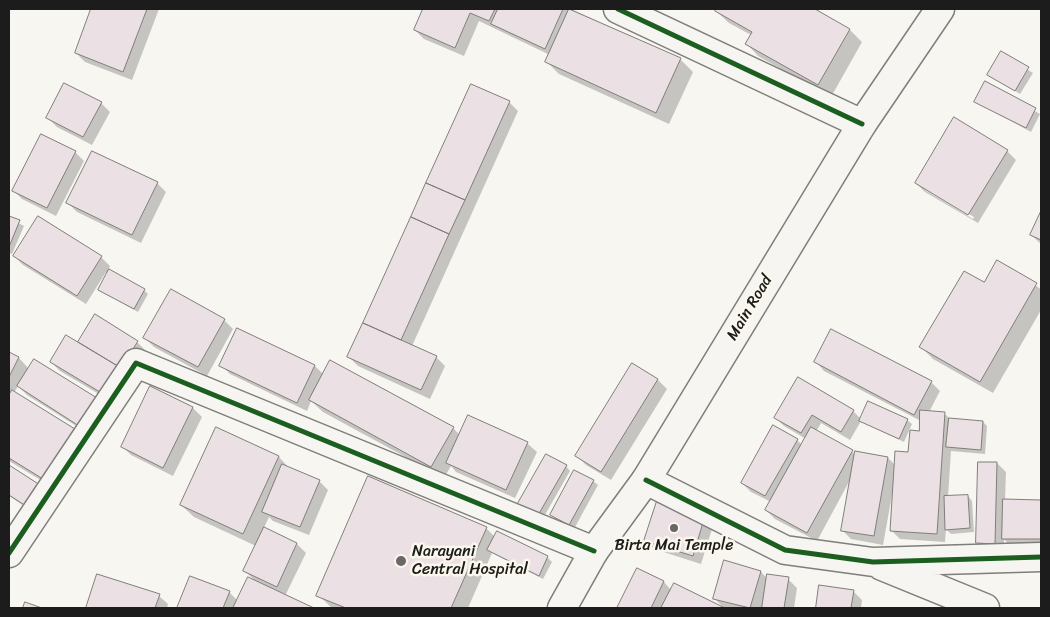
<!DOCTYPE html>
<html>
<head>
<meta charset="utf-8">
<style>
  body { margin:0 }
  #map { position:relative; width:1050px; height:617px; overflow:hidden; background:#f8f6f0; font-family:Sriracha,sans-serif }
  canvas { display:block }
  .frame { position:absolute; inset:0; border:10px solid #1c1c1c; pointer-events:none }
</style>
</head>
<body>
<div id="map">
<canvas width="1050" height="617"></canvas>
<div class="frame"></div>
</div>
<script>
const ctx = document.querySelector('canvas').getContext('2d');
ctx.lineJoin = 'round';
function fill(path, color) { ctx.fillStyle = color; ctx.fill(path, 'evenodd'); }
function trace(path, color, width, dash) { ctx.strokeStyle = color; ctx.lineWidth = width; ctx.lineCap = dash ? 'butt' : 'round'; ctx.setLineDash(dash || []); ctx.stroke(path); }
function drawText(font, color, halo, rows, align = 'center') {
  ctx.font = font + ' Sriracha,sans-serif'; ctx.lineWidth = 5; ctx.setLineDash([]); ctx.textBaseline = 'middle'; ctx.strokeStyle = halo; ctx.fillStyle = color; for (const [text, x, y, turn = 0] of rows) {
    ctx.save(); ctx.translate(x, y); ctx.rotate((+turn || 0) * Math.PI / 180); ctx.textAlign = isNaN(turn) ? turn : align; if (halo) ctx.strokeText(text, 0, 0); ctx.fillText(text, 0, 0); ctx.restore();
  }
}
fill(new Path2D(`
  M92,9H159L132,80L85,62L76,53Z
  M425,9H571L680,59L693,72L669,124L559,74L547,62L550,55L479,21L464,56L424,39L415,30Z
  M717,9H813L850,30L862,42L831,97L758,56L746,43L751,35L729,23L716,11Z
  M1001,53L1033,73L1020,94L988,74Z
  M985,83L1040,114L1031,132L976,102Z
  M509,102L518,111L412,346L436,357L445,366L430,399L358,366L349,357Z
  M101,103L110,112L92,145L57,127L48,118Z
  M1007,151L1016,160L978,223L925,192L916,183ZM925,188L974,217L973,219L925,190Z
  M75,152L84,161L56,216L22,199L13,190Z
  M157,183L166,192L141,243L77,212L68,203Z
  M1041,213L1040,238L1041,244L1031,235Z
  M9,218L24,226L12,254L9,253Z
  M39,218L101,257L110,266L108,270L144,290L148,294L138,312L99,290L108,273L106,272L86,304L23,265L14,256Z
  M998,262L1041,289V310L993,393L933,359L921,347L985,284Z
  M95,316L137,342L146,351L114,403L60,371L51,362L78,344Z
  M224,320L233,329L207,376L154,347L145,338Z
  M238,330L315,366L324,375L453,428L460,435L468,417L528,444L537,452L515,498L456,472L451,466L444,478L323,412L311,401L307,411L230,374L221,365Z
  M9,353L19,358L29,369L89,434L27,395L18,386L14,393L74,430L83,438L52,487L9,461Z
  M816,362L931,382L940,391L929,412L944,413L950,419L983,422L987,426L985,454L951,451L948,497L968,496L972,501L974,532L951,534L946,529L945,542L900,539L891,530L894,495H892L883,545L851,539L842,530L850,480L817,541L775,519L766,510L771,502L751,492L742,483L797,440L802,445L806,439L784,426L775,417L853,411L861,419L907,420L912,424L904,442L861,421L850,440L821,423L816,432L855,454L888,458L896,466L909,454L920,432L921,421L824,371Z
  M632,365L658,380L667,389L611,480L586,465L577,456Z
  M151,388L193,408L202,417L173,476L131,455L122,446Z
  M217,428L279,457L291,470L319,481L328,490L309,535L273,521L269,517L264,528L297,544L306,553L285,596L311,608H179L190,578L229,592L238,601L255,581L245,571L256,546L194,517L181,505Z
  M997,463L1006,472L1005,501H1041V548H1012L1004,539V552L986,551L977,542Z
  M566,466L570,471L542,520L523,510Z
  M9,467L39,486L36,514L9,496Z
  M593,481L598,485L574,529L552,515Z
  M704,517L713,526L701,564L654,549L645,540Z
  M486,528L495,537L547,557L552,562L543,579L492,553L468,608H332L318,595Z
  M725,561L761,572L768,579H788L797,588L794,608H724L714,598Z
  M638,569L664,582L671,590L674,585L722,608H619Z
  M98,575L159,596L168,604L167,608H87Z
  M820,586L853,591L862,600L861,608H817Z`), '#0003');
const building = new Path2D(`
  M91,9H147L123,72L75,53Z
  M423,9H495L489,21L470,13L455,48L414,30Z
  M498,9H563L545,49L491,24Z
  M569,9L681,58L656,113L545,62Z
  M716,9H815L850,29L818,85L745,44L752,32L715,11Z
  M1001,51L1029,67L1015,91L987,75Z
  M985,81L1036,108L1026,128L974,102Z
  M64,83L102,102L83,137L46,118Z
  M471,84L510,101L465,200L426,183Z
  M954,117L1008,150L968,215L915,183Z
  M41,134L76,151L47,208L12,191Z
  M92,151L158,182L132,235L66,203Z
  M426,183L465,200L449,234L411,217Z
  M1041,211V240L1030,235Z
  M9,216L20,220L9,247Z
  M38,216L102,256L77,296L13,256Z
  M411,217L449,234L401,340L363,323Z
  M997,260L1037,283L980,382L919,347L964,271L984,282Z
  M109,269L145,289L134,309L98,290Z
  M171,289L225,319L198,367L143,338Z
  M95,314L138,341L121,368L78,342Z
  M363,323L437,356L421,390L347,357Z
  M237,328L315,365L297,403L219,366Z
  M831,329L932,381L914,415L814,362Z
  M66,335L121,368L105,395L50,362Z
  M9,352L19,357L9,377Z
  M34,359L97,398L79,426L17,386Z
  M330,360L454,427L431,467L309,400Z
  M632,363L658,379L601,472L575,456Z
  M798,377L854,410L841,432L812,415L801,433L774,418Z
  M150,386L193,407L163,468L121,447Z
  M12,390L75,429L43,479L9,458V395Z
  M868,401L908,419L899,439L859,421Z
  M920,410L945,412L937,534L890,531L895,451L908,452L910,430L919,431Z
  M468,415L528,442L506,490L446,463Z
  M949,418L983,421L981,450L946,447Z
  M773,425L798,439L765,496L741,483Z
  M216,427L279,456L243,534L180,505Z
  M811,427L853,450L807,533L765,510Z
  M855,451L888,457L874,536L841,531Z
  M546,454L567,465L537,517L517,505Z
  M978,462H997L995,544L976,543Z
  M282,464L320,480L300,527L262,512Z
  M9,465L40,485L26,506L9,495Z
  M574,470L594,480L569,525L550,515Z
  M368,476L487,527L451,608H346L316,596Z
  M968,495L970,528L945,530L944,496Z
  M1003,499L1041,500V539H1002Z
  M657,501L705,516L693,556L644,541Z
  M264,527L297,543L277,587L243,571Z
  M497,531L548,556L539,576L487,550Z
  M724,560L761,571L750,608L713,599Z
  M637,568L664,581L651,608H617Z
  M97,574L160,594L155,608H86Z
  M767,574L789,577L784,608H762Z
  M190,576L230,591L223,608H177Z
  M248,577L314,608H233Z
  M674,583L725,608H661Z
  M819,585L854,590L851,608H816Z
  M25,602L42,608H23Z`);
fill(building, '#ebe0e3');
trace(building, '#7f7e7b', 1);
const minor = new Path2D(`
  M618,9L862,124
  M646,480L785,550L873,562L1041,557
  M9,553L136,363L594,551
  M882,566L985,608`);
const major = new Path2D(`
  M562,608L594,551L646,480L862,124L940,9`);
trace(minor, '#7f7e7b', 31);
trace(major, '#7f7e7b', 31);
trace(minor, '#f6f5f1', 28);
trace(major, '#f6f5f1', 28);
trace(new Path2D(`
  M618,9L862,124
  M646,480L785,550L873,562L1041,557
  M9,553L136,363L594,551`), '#1b5e20', 5);
for (const [x, y, r, color] of [
  [674,528,5,"#696866"],
  [401,561,6,"#696866"]
]) { const dot = new Path2D(); dot.arc(x, y, r, 0, 2 * Math.PI); ctx.fillStyle = color; ctx.fill(dot); trace(dot, '#fbf7ec', 2); }
drawText('16px', '#1c1c1c', '#fbf7ec', [
  ["Main Road",750,308,-59]
]);
drawText('16px', '#1c1c1c', '#fbf7ec', [
  ["Birta Mai Temple",674,546],
  ["Narayani",412,552,"left"],
  ["Central Hospital",412,570,"left"]
]);
</script>
</body>
</html>
